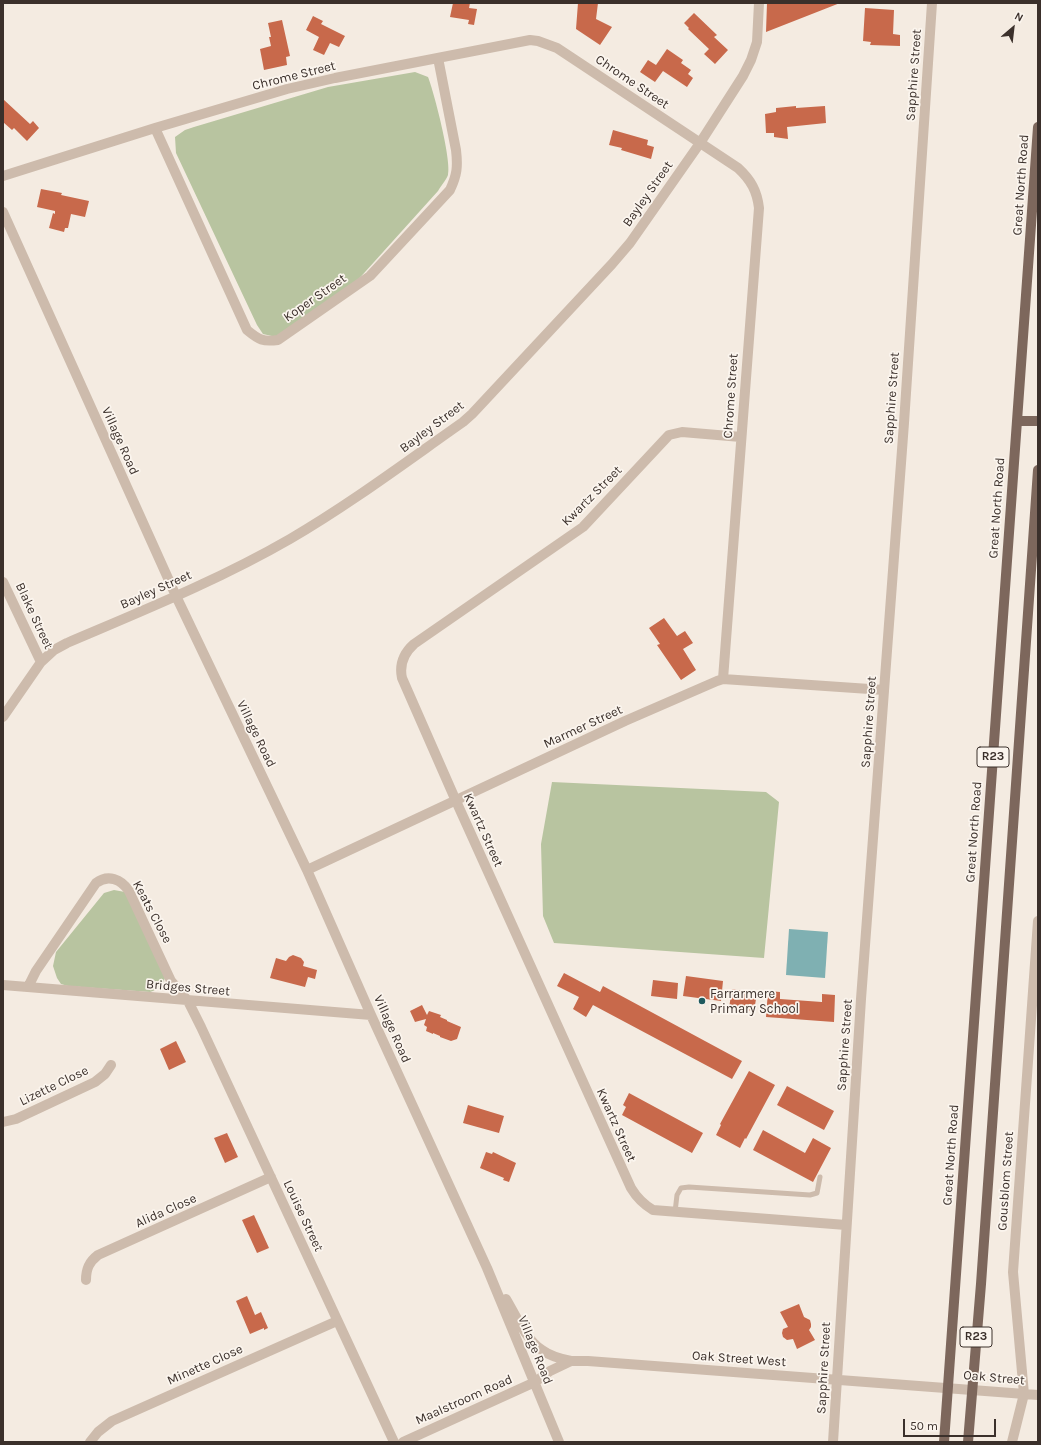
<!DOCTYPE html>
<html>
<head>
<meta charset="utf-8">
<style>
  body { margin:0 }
  #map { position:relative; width:1041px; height:1445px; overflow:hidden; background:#f4ebe1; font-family:Karla,sans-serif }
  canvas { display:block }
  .frame { position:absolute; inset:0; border:4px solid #3b302b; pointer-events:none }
  .north { position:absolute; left:993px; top:8px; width:40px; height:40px; -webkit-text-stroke:3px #fbf5ee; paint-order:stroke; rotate:28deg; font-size:11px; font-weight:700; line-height:16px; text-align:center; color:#3b302b }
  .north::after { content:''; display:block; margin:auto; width:14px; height:18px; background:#3b302b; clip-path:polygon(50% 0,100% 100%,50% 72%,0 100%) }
  .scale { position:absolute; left:903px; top:1419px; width:93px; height:18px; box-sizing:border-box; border:2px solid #3b302b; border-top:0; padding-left:5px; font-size:12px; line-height:14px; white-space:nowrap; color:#3b302b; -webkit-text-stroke:3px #fbf5ee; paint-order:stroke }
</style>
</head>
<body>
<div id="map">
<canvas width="1041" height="1445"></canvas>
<div class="frame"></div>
<div class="north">N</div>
<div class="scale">50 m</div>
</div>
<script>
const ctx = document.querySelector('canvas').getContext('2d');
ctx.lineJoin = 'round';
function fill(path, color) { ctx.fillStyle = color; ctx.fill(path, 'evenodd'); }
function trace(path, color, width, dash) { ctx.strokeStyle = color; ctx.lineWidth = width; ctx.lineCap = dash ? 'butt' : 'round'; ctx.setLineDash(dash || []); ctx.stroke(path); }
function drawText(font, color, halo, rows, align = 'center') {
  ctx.font = font + ' Karla,sans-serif'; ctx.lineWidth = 3.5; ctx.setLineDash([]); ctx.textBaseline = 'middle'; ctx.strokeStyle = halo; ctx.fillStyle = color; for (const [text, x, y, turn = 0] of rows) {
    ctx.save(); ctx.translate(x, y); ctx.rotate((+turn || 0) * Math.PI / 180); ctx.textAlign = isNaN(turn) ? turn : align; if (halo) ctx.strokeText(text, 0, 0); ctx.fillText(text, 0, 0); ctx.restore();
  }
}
fill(new Path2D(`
  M415,72L428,77C434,92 452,161 448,175C446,180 441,186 438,191L356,282L276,337L263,334L257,325L176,153L175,137L185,130L194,127L328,87Z
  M552,782L766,792L779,802L764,958L554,943L543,916L541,844Z
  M114,890L125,892L166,974C164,984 160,989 150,992L68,986L61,984L57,978L53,966L56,952L104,893Z`), '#b8c4a0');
fill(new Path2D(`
  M789,929L828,932L825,978L786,975Z`), '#7fb0b2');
fill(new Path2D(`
  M453,3H470L469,8L477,9L474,25L468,24L469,20L450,17Z
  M578,3H598L596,19L612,27L600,45L576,29Z
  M767,3H840L766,32Z
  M865,8L894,10L893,34L900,35V46L870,45L871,42L863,41Z
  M694,13L717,35L714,37L728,50L715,64L704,54L709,49L688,29L689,28L684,23Z
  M313,16L323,21L321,24L345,36L339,47L330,43L324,55L313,50L319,37L306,30Z
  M282,20L290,56L286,57L287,65L264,70L260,49L271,46L269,37H271L268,23Z
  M667,49L683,60L681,63L691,70L688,74L693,78L687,87L663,71L655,82L640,72L648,60L656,65Z
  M3,99L30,124L33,121L39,128L27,141L14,128L12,130L3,122Z
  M796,106V108L825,106L826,123L787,127L788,139L774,137V133H766L765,114L776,112V108Z
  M613,130L648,140L647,145L654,147L651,159L621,150L622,148L609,145Z
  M41,189L62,193L61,195L89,201L85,217L71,214L68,228H65L64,232L49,228L53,213L55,214V211L37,207Z
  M664,618L677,636L685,631L693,643L683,649L696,670L681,680L657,645L660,644L649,628Z
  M293,955L301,958L304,962L303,966L317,970L315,979L308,977L305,987L270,978L276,958L286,961L289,957Z
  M564,973L600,992L603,986L742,1061L732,1079L593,1005L586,1017L573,1009L579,997L557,986Z
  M686,976L723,981L721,1001L683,996Z
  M653,980L678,983L677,999L651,996Z
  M732,989L757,993L754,1011L729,1008Z
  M768,991L780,992V999L822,1002V994L835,995L834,1022L766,1017Z
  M422,1005L427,1015L429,1011L441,1015L440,1017L447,1020V1021L461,1027L457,1039L451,1041L440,1037V1036L433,1033V1034L426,1031L427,1027L424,1025L426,1019L415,1022L410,1011Z
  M176,1041L186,1062L169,1070L160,1049Z
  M749,1071L775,1085L746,1139L745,1138L740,1148L716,1135L721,1125L720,1124Z
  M787,1086L834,1111L824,1130L777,1105Z
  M629,1093L703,1133L692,1153L622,1115L626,1107L623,1105Z
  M468,1105L504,1116L499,1133L463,1123Z
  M763,1130L805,1153L813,1138L831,1148L813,1182L753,1150Z
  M227,1133L238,1157L225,1163L214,1138Z
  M486,1152L492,1154L493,1152L516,1163L509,1182L503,1180L504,1178L480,1168Z
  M254,1215L269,1248L257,1253L242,1220Z
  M247,1296L255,1315L261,1312L268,1328L264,1330V1328L250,1334L236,1301Z
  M799,1304L804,1317L810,1320L811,1324V1327L809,1330L815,1340L797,1349L793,1339L787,1340L783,1337L782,1333L783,1329L788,1327L780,1312Z`), '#c8694b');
trace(new Path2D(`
  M675,1212L677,1195L681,1188L689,1187L810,1195L817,1193L820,1177`), '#cdbbac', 5);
trace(new Path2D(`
  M155,128L247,330C259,340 263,342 278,340L370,276L450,190C457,175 458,167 456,150L438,58
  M3,176L155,128L287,89L335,78L530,40L538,41L557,48L738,168C751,180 757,191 759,208L723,679
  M3,212L176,596L307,870L371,1015L487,1268L559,1442
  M741,437L682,432L669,435L583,527L414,644C404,653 399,664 402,678L456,801L631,1188C637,1198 643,1204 653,1210L846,1225
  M3,582L41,662
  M3,717L41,662L54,650L67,643C142,611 219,580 290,539C350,504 406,462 463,422L472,414L612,264L630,243L700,143L743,76L751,60L757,42L759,3
  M307,870L625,721L717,681L723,679L884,690
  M3,985L371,1015
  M28,987L36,971L96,883C108,874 121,879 129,891L171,981L188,1001L201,1027L394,1442
  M3,1122L16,1119L95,1082L105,1074L111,1065
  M86,1280C86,1269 89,1262 98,1255L271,1177
  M506,1299C515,1314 526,1340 542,1350C550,1356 561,1359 571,1361
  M90,1442L98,1432L112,1421L337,1321
  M403,1442L535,1382L550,1371L571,1361H588L1038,1395
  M833,1442L861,999L904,423L932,3
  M1012,1442L1024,1394L1013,1272L1038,921`), '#cdbbac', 10);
trace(new Path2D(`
  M1017,421H1038
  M944,1442L1038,127
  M968,1442L981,1284L1038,470`), '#7d675c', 10);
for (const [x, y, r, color] of [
  [702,1001,4,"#1f5a5e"]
]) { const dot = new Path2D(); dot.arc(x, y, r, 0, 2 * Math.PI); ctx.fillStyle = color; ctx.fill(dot); trace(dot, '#fbf5ee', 1.5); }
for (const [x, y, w] of [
  [993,757,32],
  [976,1337,32]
]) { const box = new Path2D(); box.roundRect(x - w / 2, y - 10, w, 20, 3); ctx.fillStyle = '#fbf5ee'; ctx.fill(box); trace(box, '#3b302b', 1); }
drawText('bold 12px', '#3b302b', null, [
  ["R23",993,757],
  ["R23",976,1337]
]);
drawText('13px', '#3b302b', '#fbf5ee', [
  ["Sapphire Street",914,75,-86],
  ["Chrome Street",294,76,-14],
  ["Chrome Street",632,82,34],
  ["Great North Road",1021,185,-86],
  ["Bayley Street",648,194,-55],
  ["Koper Street",315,298,-35],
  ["Chrome Street",731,396,-86],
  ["Sapphire Street",892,398,-86],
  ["Bayley Street",432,427,-37],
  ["Village Road",120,441,66],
  ["Kwartz Street",592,496,-45],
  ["Great North Road",997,508,-86],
  ["Bayley Street",156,590,-24],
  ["Blake Street",34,616,65],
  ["Sapphire Street",869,722,-86],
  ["Marmer Street",583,727,-25],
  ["Village Road",256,734,64],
  ["Kwartz Street",483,830,66],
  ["Great North Road",974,832,-86],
  ["Keats Close",152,912,62],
  ["Bridges Street",188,988,5],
  ["Village Road",392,1029,66],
  ["Sapphire Street",845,1045,-86],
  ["Lizette Close",54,1086,-26],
  ["Kwartz Street",616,1125,66],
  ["Great North Road",951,1155,-86],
  ["Gousblom Street",1006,1181,-86],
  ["Alida Close",166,1211,-24],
  ["Louise Street",303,1216,65],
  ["Village Road",535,1350,68],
  ["Oak Street West",739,1359,4],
  ["Minette Close",205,1365,-24],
  ["Sapphire Street",824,1368,-87],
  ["Oak Street",994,1378,5],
  ["Maalstroom Road",464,1400,-24]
]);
drawText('13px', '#3b302b', '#fbf5ee', [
  ["Farrarmere",710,994],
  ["Primary School",710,1009]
], 'left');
</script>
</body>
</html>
